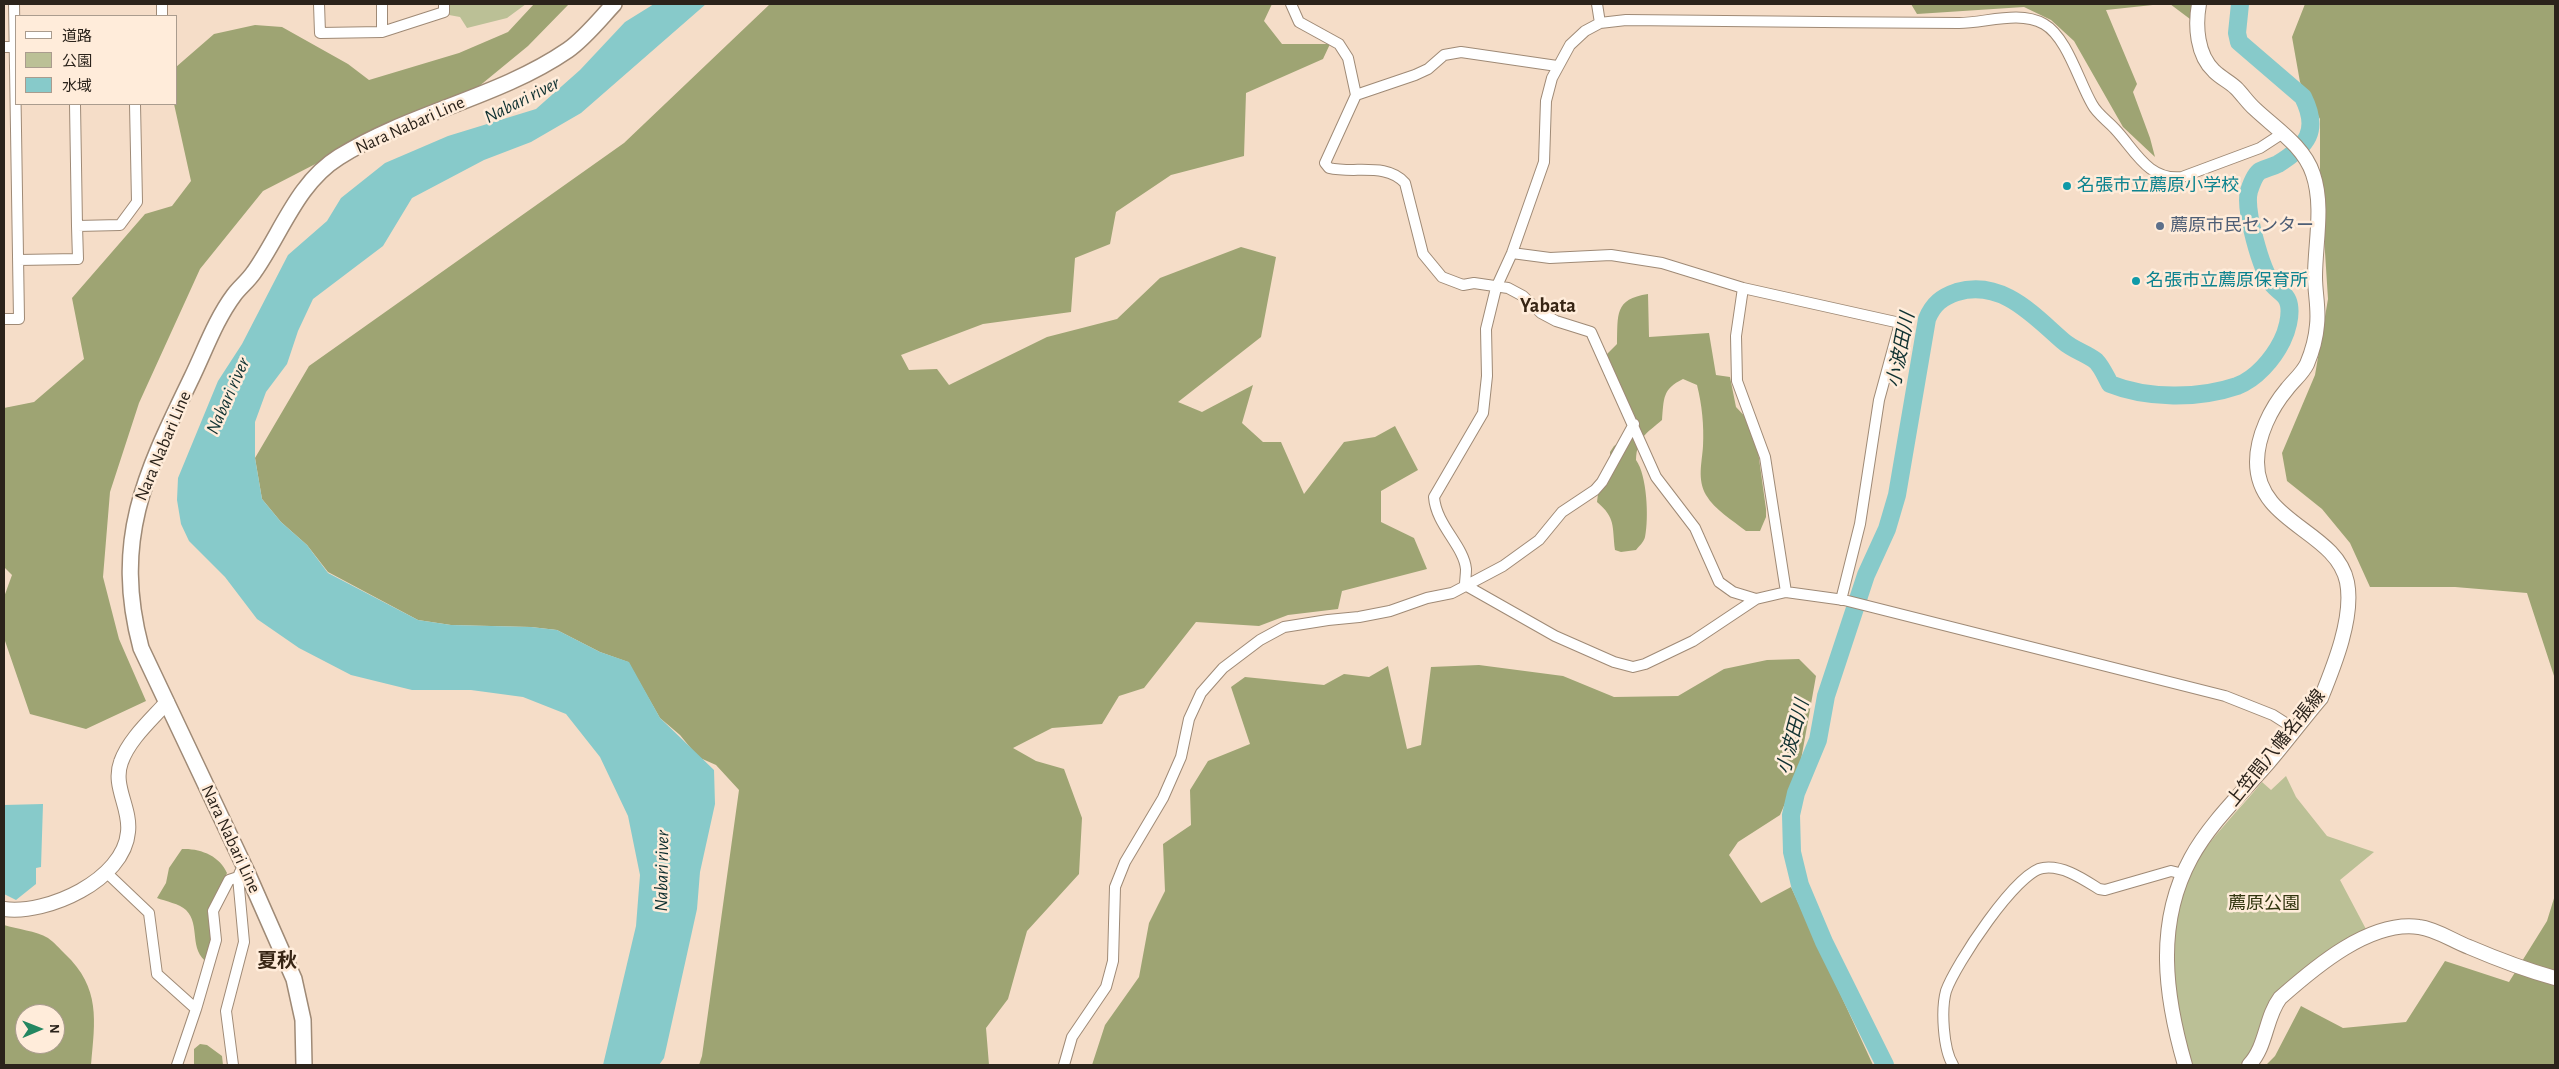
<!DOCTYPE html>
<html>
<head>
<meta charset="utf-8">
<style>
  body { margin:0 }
  #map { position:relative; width:2559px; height:1069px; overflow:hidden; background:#f5ddc8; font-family:"Alegreya Sans","Noto Sans JP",sans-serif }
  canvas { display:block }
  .frame { position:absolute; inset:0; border:5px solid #2b231b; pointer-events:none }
  .legend { position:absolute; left:15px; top:15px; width:162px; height:90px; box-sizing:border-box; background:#ffecda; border:1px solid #aa9c8e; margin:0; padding:6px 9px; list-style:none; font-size:15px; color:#2b231b }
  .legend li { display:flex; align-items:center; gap:10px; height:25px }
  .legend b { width:25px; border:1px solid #aa9c8e }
  .north { position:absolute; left:15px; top:1004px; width:50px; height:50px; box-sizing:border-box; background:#ffecda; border:1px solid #aa9c8e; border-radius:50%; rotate:89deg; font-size:14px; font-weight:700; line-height:20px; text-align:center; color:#2b231b }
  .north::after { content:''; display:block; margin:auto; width:18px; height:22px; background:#248761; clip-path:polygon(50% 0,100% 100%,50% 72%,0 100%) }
</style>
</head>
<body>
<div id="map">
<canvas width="2559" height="1069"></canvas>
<div class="frame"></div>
<ul class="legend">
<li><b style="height:6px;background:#fff"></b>道路</li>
<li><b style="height:14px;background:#bbc096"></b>公園</li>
<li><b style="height:14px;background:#87caca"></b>水域</li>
</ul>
<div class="north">N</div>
</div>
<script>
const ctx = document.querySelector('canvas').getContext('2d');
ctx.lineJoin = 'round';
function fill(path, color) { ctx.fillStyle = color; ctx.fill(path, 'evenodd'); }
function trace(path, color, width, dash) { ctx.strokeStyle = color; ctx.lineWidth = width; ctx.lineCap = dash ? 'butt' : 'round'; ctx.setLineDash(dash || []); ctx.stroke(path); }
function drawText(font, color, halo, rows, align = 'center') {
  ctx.font = font + ' "Alegreya Sans","Noto Sans JP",sans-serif'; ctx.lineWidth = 5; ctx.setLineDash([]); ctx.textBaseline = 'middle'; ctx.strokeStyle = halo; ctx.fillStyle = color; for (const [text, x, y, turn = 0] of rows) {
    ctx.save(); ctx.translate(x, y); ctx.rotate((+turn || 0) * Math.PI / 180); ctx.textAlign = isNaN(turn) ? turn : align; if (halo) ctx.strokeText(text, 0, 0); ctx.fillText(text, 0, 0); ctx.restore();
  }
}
fill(new Path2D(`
  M449,4H526L507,18L467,28L460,17L449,15Z
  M2286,776L2296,797L2327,836L2374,852L2340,880L2367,931L2270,1002L2250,1057L2239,1065H2193C2174,1010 2165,946 2184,890C2187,883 2188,874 2192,868C2211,837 2239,810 2262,782L2271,790Z`), '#bbc096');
fill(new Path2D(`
  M534,4H569L528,46L472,92L360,141L263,191L200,269L139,403L110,492L103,577L119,639L146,701L86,729L30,714L4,638V597L12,575L4,567V408L34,402L84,359L72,298L145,214L172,206L191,181L174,104H176V67L214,34L255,25L282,27L348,64L369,80L459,53L508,32Z
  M770,4H1272L1264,21L1282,44H1330L1323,59L1246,93L1244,156L1171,175L1116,212L1110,244L1075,258L1071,312L983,324L901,355L909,370L937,369L949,385L1047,337L1117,319L1160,278L1241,247L1276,257L1261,337L1178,402L1202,412L1253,385L1242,423L1263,442H1281L1304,494L1344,442L1375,437L1395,426L1418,470L1381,491V522L1414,538L1427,569L1342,591L1338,609L1288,615L1259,626L1196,622L1144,688L1119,696L1102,724L1052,728L1013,748L1036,761L1064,769L1082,818L1079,874L1027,931L1008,999L986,1028L989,1065H699L702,1056L739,790L716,765L698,757L680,735L660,718L628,662L600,652L557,630L531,627L451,625L418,620L328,572L307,545L281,522L262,499L255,458L309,366L624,143Z
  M1911,4H2162L2106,10L2137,84L2133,92L2150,138L2155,157L2123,127L2074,41L2051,20L2024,7L1917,14Z
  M2170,4H2192L2190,19Z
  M2305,4H2555V679L2527,593L2455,587H2370L2350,543L2322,509L2287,481L2282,453L2315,375L2328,299L2320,174V119L2300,82L2292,37Z
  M1648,294L1649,337L1709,333L1716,375L1730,377L1736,407L1750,422L1757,444L1766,509V517L1760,531H1746C1732,520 1715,510 1706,495C1697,479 1702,463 1703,446C1704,425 1702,405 1697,385L1683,379C1662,389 1664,399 1662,420C1646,434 1637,437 1636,460C1647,475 1649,518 1645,537C1644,542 1639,546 1636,550L1621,552L1615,550C1612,526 1616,518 1597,502L1598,494L1611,475L1610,452L1614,446L1633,432L1606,355L1617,344C1618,315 1614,299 1648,294Z
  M1799,659L1816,676L1799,771L1780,815L1738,842L1729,855L1761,903L1791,887L1873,1065H1092L1105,1025L1139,977L1149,923L1165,891L1163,844L1191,825L1190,790L1208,761L1250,744L1231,687L1245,677L1324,685L1344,674L1369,677L1388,666L1407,749L1421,745L1431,667L1479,665L1563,676L1614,697L1678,696L1724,669L1767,660Z
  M182,849C200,848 220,856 227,873L210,909L213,940L208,963C188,950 201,925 186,910C180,904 165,901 157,898L166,883L169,868Z
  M2555,895V1065H2266L2275,1056L2301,1006L2343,1028L2406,1022L2445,961L2509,982L2547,921Z
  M4,925C17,929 36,931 48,938C54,942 60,949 65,954C101,988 95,1021 91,1065H4ZM25,1014H55V1044H25Z
  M200,1044L207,1045L222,1056L223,1065H194V1049Z`), '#9ea473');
fill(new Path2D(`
  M654,4H706L581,113L531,142L484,160L412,198L383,246L313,299L298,331L287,364L266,392L255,422V458L262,499L281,522L307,545L328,573L418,620L451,625L531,627L557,630L600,652L629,662L660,718L714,770L715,804L700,872L697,909L664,1058L659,1065H603L636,926L640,875L628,816L600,757L566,714L523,697L471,690H412L351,675L299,648L257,619L225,577L189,541L181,524L177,500L178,478L218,381L242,344L288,255L327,221L341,198L385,163L448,136L536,109L580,70L625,22Z
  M43,804L41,867L36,868V884L16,900L4,894V805Z`), '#87caca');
trace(new Path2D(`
  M1885,1065L1824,942L1800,885L1792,852L1791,815L1796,793L1818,740L1826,696L1866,575L1887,529L1897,495L1927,319C1933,304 1942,297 1957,292C2002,279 2033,315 2063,341C2073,350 2086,353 2096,361C2102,367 2106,377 2110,384C2147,399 2199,399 2237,386C2256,379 2273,359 2282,341C2287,331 2291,316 2289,305C2287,294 2279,292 2273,285C2261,270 2244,209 2249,191C2251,185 2255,174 2260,171C2266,168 2272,167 2278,164C2307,146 2320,131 2303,97L2239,42L2237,33L2240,4`), '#87caca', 18);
const street = new Path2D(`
  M162,4V16
  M319,4L320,33L382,32L444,12V4
  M382,4V32
  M1291,4L1299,22L1339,44L1348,58L1356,95L1325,163L1329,168C1355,174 1386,162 1405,183L1423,254L1442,277L1463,285L1474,283L1508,288L1523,296L1541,313L1556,321L1591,332L1656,477L1695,528L1719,582L1733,592L1756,599
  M1597,4L1600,23
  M4,47H16
  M1356,95L1415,75L1428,69L1444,55L1461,52L1557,66
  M75,104L77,226
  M1512,253L1550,258L1611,255L1662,263L1743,288L1900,323L1879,400L1860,524L1841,600
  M18,260L78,259L77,226L120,225L137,202L135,104
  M1743,288L1736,336L1737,381L1765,457L1786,592
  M4,319H19L14,4
  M1465,585C1465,580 1466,575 1466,569C1464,546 1436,525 1434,497L1483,413L1487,376L1486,329L1496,288L1512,253L1544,162L1546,101L1552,78L1570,45L1585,31L1600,23L1626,20C1737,22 1848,22 1959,23C1986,23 2019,10 2044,24C2067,37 2079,82 2092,104C2097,114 2108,121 2115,129C2135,150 2148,181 2182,177L2260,148L2283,133
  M1465,585L1555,636L1614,662L1633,667L1645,664L1693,641L1756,599L1786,592L1844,600L2225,696L2273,715L2295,729
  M108,874L149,913L157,974L196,1009L177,1065
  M196,1009L216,940L213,911L229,880L238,877
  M233,1065L226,1011L244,942L238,877L240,872L246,870
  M1064,1065L1072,1037L1106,987L1113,961L1115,887L1125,862L1163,798L1181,757L1189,719L1201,693L1223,668L1260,640L1284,627L1328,620L1359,617L1390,611L1427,598L1452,593L1503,566L1539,540L1562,512L1595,490L1602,482L1634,424
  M1953,1065C1943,1049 1941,1009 1946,991C1955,965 2017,871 2043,868C2063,865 2083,879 2099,889L2105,890L2171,871L2183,874`);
const secondary = new Path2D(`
  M4,909C47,915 124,880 128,832C131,808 112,786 121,762C129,739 152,719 167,702
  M2185,1065C2165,996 2155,924 2191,858C2210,823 2242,793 2268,763C2286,742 2303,719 2321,698C2334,666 2354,617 2347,582C2336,530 2257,524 2257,462C2257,436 2271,408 2287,389C2294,380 2302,374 2307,364C2312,352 2316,338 2317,325C2319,309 2315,293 2315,277C2315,244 2324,206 2313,174C2304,146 2275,128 2255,109C2248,103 2243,95 2236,88C2230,82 2221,78 2214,71C2197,55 2195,26 2199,4
  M2249,1065C2267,1046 2265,1018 2280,998C2315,967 2370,920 2419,927C2436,929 2453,941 2469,947C2497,959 2526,970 2555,978`);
const primary = new Path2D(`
  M304,1065L303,1020L294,979L246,870L141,648C112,539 146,472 192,377C205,350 216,319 234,295C240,287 248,281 254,272C281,234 297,183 339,157C411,112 498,98 568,50C585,38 600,19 614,4`);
trace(street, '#9f8a76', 12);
trace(secondary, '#9f8a76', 16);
trace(primary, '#9f8a76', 18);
trace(street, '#fff', 10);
trace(secondary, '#fff', 14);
trace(primary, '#fff', 15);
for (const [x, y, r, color] of [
  [2067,186,5,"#0f9aa8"],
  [2160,226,5,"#5c6f8a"],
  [2136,281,5,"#0f9aa8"]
]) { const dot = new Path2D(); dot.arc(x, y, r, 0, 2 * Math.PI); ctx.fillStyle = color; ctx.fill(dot); trace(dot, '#ffecda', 2); }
drawText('18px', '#2b231b', '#ffecda', [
  ["Nara Nabari Line",410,125,-24],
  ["Nara Nabari Line",163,446,-67],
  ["上笠間八幡名張線",2276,748,-51],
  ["Nara Nabari Line",231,839,65]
]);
drawText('18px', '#0d838f', '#ffecda', [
  ["名張市立薦原小学校",2077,186],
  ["名張市立薦原保育所",2146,281]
], 'left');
drawText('18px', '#4e5e75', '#ffecda', [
  ["薦原市民センター",2170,226]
], 'left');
drawText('18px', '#32360f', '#ffecda', [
  ["薦原公園",2264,904]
]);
drawText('italic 19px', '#0f3131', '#ffecda', [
  ["Nabari river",522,100,-27],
  ["小波田川",1901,350,-79],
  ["Nabari river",228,396,-66],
  ["小波田川",1793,737,-75],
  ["Nabari river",662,871,-89]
]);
drawText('bold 20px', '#372514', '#ffecda', [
  ["Yabata",1548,306],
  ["夏秋",277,961]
]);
</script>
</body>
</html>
